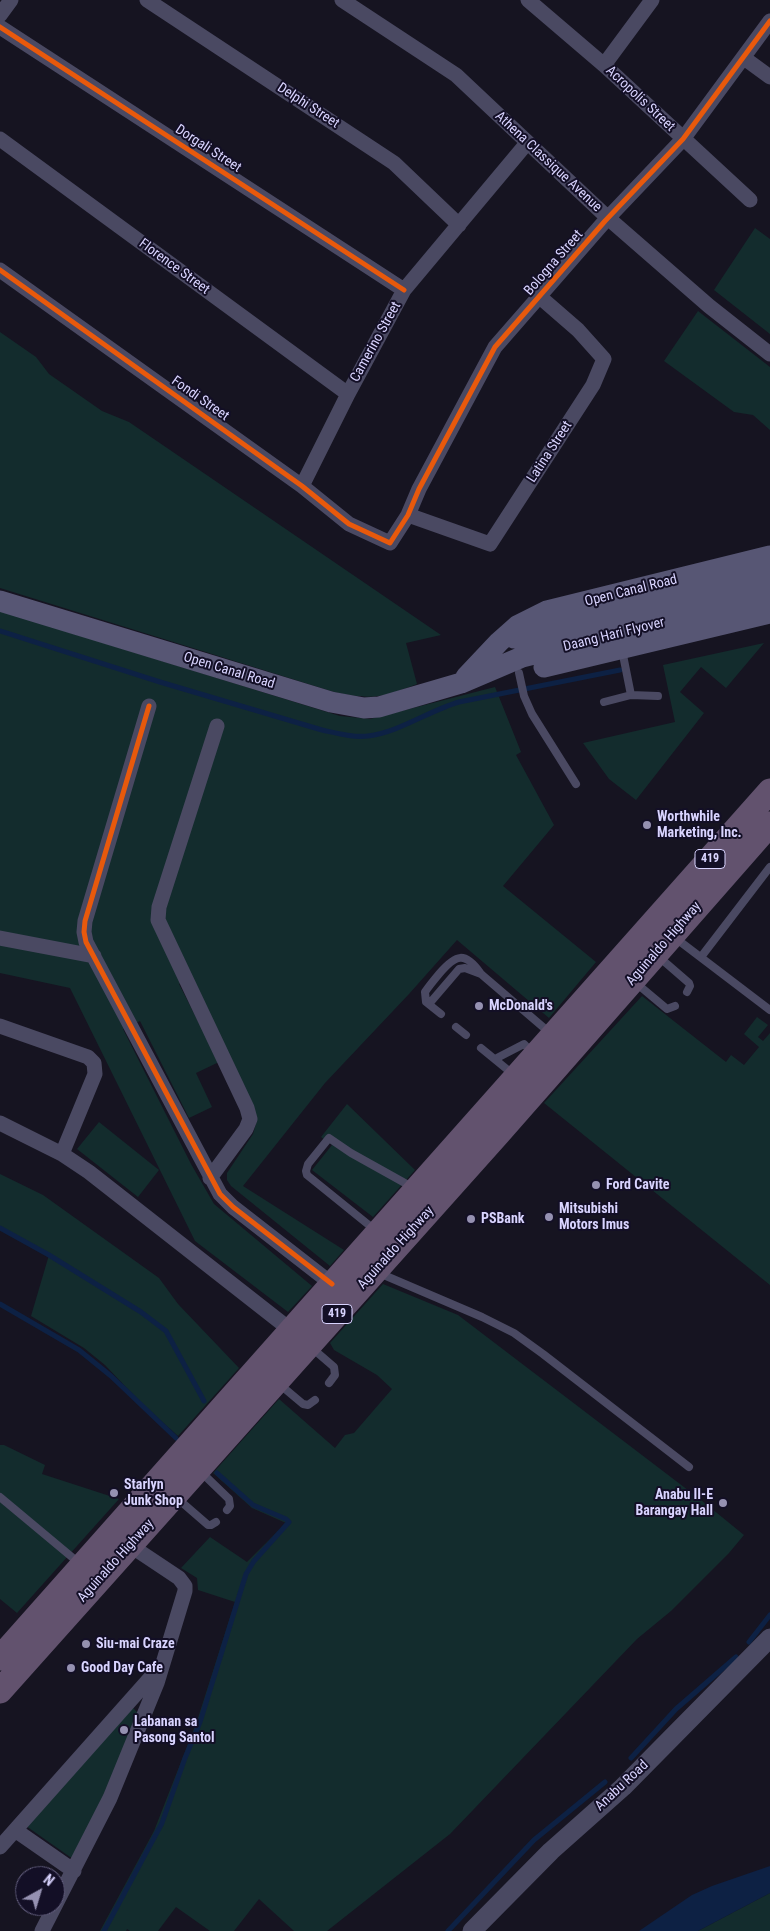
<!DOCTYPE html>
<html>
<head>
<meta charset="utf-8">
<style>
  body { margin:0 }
  #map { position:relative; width:770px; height:1931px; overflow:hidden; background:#161421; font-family:"Roboto Condensed",sans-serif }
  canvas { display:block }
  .north { position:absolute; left:15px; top:1866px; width:50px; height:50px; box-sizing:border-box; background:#130f26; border:1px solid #625e7d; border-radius:50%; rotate:39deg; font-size:14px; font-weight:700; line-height:20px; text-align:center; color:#d9d4ff }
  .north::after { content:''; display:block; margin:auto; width:18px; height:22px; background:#9591b1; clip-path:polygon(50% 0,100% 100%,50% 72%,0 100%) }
</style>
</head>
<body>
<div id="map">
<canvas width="770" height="1931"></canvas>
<div class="north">N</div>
</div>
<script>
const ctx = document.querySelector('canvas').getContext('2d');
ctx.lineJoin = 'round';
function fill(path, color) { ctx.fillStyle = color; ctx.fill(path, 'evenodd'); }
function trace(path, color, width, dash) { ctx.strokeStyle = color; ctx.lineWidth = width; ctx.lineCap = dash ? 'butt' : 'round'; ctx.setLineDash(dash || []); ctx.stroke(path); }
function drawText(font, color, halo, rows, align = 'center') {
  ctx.font = font + ' "Roboto Condensed",sans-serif'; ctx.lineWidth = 4; ctx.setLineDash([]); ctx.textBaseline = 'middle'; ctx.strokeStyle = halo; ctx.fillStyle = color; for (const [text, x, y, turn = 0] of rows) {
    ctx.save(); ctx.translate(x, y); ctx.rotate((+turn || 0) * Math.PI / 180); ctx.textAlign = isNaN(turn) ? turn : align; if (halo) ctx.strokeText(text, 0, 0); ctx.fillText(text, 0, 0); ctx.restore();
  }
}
fill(new Path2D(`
  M755,228L770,239V334L714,290Z
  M698,311L770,367V430L753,415L734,412L664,361Z
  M0,332L36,357L49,374L102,411L129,422L441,635L406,643L417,684C382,698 371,700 334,692L0,588Z
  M0,611L340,716L370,719L495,687L521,752L516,755L554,825L503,886L596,962L549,1018L457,940L409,994L325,1083L243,1186L344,1250L330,1266L231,1186L227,1180V1173L253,1134L257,1120L190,977L179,984L219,1062L196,1073L212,1107L189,1118L140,1021L123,1029L191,1164L214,1204L312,1286L288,1312L195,1241L70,988L0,973Z
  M764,643L726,688L701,667L680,692L704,713L636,800L609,779L583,743L675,722L663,665Z
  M642,996L726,1062L731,1055L744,1065L759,1047L744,1034L757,1017L768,1025L758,1037L763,1041L770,1033V1285L544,1103Z
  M347,1104L415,1170L373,1217L312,1170L332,1145L321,1137Z
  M99,1122L159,1170L138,1197L77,1149Z
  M0,1174L43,1195L159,1278L178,1304L239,1368L178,1436L141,1403L105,1365L84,1348L31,1316L49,1255L0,1228Z
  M383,1284L458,1315L701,1500L744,1535L729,1553L671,1611L637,1639L450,1834L327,1931H294L259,1899L234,1931H210L176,1907L158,1931H130L127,1929L126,1931H100L154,1831L197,1721L235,1602L198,1590L197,1578L181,1568L210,1537L247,1562L286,1523L252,1508L213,1473L279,1399L335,1448L345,1435L354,1433L392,1389L377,1375L334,1350L330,1343Z
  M0,1445H4L45,1465L42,1474L119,1499L17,1613L0,1599Z
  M133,1708L139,1714L105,1795L73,1859L26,1826Z
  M770,1893V1931H698Z`), '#132c2d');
fill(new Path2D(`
  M770,1866V1893L698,1931H639L692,1895L712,1886Z`), '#0d2144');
trace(new Path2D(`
  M0,631L160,682L322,730C336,733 353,738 368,736C400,732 428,711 459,702L620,670
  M0,1228L49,1255L141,1312L166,1331L204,1401
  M0,1304L79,1350L111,1376L176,1438
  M749,1642L770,1615
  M631,1758L676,1709L736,1657
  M104,1931L162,1823L185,1758L200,1722L246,1574L254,1561L289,1522L286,1519L253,1505L217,1473
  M448,1931L534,1840L605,1782`), '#0d2144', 5);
trace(new Path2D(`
  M622,650L631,695
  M519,673L524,696L532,714L576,784
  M604,702L631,695L658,696
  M674,937L770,1010
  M659,957L689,983L690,986L687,992
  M701,957L770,867
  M636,983L667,1009L675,1006
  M429,1004L459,969L465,968L481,974
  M441,1014L426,1002L425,992C429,986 434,980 439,974C456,954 465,951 481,974L550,1033
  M456,1027L466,1035
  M481,1048L514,1075
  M495,1059L524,1044L527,1047
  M375,1230L307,1175L306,1171L308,1164L329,1138L351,1153L412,1187
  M379,1273L482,1317L514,1333L543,1354L689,1467
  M312,1348L334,1367L335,1375L329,1383
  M278,1383L303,1404L308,1405L315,1400
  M200,1471L229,1499L230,1506L227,1510
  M0,1497L79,1563
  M178,1499L208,1525H211L216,1522`), '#4a4962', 8);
trace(new Path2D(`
  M147,0L394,163L459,225
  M342,0L456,75L608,218L709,306L770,354
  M528,0L604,65L750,200
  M0,15L11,0
  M0,27L404,290
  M744,58L770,77
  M604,65L652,0
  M0,139L348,394
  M0,270L302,486L349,524L390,543L408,515L419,489L495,347L605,221L683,139L770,21
  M302,486L348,394L404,290L527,143
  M408,515L490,544L593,385L604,359L578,330L540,297
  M149,706L85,921L84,932L86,942L220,1194L233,1207L332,1284
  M0,938L94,956
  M0,1026L88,1057L94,1063L95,1074L62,1154
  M0,1123L62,1154L89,1172L297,1335
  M210,1178L246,1129L250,1119L247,1108L158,920L159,907L217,726
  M15,1830L74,1871
  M0,1847L160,1667
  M42,1931L110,1798L157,1683L185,1591V1586L179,1578L125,1542`), '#4a4962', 15);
trace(new Path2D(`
  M472,1931L551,1851L623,1787L770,1638`), '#4a4962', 19);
trace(new Path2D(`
  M0,601L331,702L364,708L379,707L461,683L522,657L770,595
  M514,638L770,574
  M544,667L770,613
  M466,677L499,642L517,626L547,611L770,556`), '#575674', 21);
trace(new Path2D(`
  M0,1658L770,791
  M0,1691L498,1134L770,824`), '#62526e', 25);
trace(new Path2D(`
  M0,27L404,290
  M0,270L302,486L349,524L390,543L408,515L419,489L495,347L605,221L683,139L770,21
  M149,706L85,921L84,932L86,942L220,1194L233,1207L332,1284`), '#e8590c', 5);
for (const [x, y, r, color] of [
  [647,825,5,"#9591b1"],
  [479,1006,5,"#9591b1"],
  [596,1185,5,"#9591b1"],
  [549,1217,5,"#9591b1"],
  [471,1219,5,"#9591b1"],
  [114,1493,5,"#9591b1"],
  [723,1503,5,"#9591b1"],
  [86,1644,5,"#9591b1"],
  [71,1668,5,"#9591b1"],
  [124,1730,5,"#9591b1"]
]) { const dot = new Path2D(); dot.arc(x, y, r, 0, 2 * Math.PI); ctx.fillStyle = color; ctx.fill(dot); trace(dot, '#130f26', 2); }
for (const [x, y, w] of [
  [710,859,30],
  [337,1314,30]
]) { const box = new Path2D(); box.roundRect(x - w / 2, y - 9.5, w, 19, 4); ctx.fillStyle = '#130f26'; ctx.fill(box); trace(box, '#d9d4ff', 1); }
drawText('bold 12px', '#d9d4ff', null, [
  ["419",710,859],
  ["419",337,1314]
]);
drawText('14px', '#d9d4ff', '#130f26', [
  ["Acropolis Street",640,99,43],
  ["Delphi Street",308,106,33],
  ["Dorgali Street",208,149,33],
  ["Athena Classique Avenue",548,162,43],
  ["Bologna Street",554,263,-49],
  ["Florence Street",174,267,36],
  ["Camerino Street",376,342,-61],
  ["Fondi Street",200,399,35],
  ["Latina Street",550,452,-57],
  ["Open Canal Road",631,591,-14],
  ["Daang Hari Flyover",614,635,-14],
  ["Open Canal Road",229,671,17],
  ["Aguinaldo Highway",664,944,-49],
  ["Aguinaldo Highway",396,1248,-48],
  ["Aguinaldo Highway",116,1561,-48],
  ["Anabu Road",622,1786,-43]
]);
drawText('bold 14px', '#d9d4ff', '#130f26', [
  ["Worthwhile",657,817],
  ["Marketing, Inc.",657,833],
  ["McDonald's",489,1006],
  ["Ford Cavite",606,1185],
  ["Mitsubishi",559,1209],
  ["Motors Imus",559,1225],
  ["PSBank",481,1219],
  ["Starlyn",124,1485],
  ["Junk Shop",124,1501],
  ["Anabu II-E",713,1495,"right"],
  ["Barangay Hall",713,1511,"right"],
  ["Siu-mai Craze",96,1644],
  ["Good Day Cafe",81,1668],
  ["Labanan sa",134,1722],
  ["Pasong Santol",134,1738]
], 'left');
</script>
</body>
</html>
